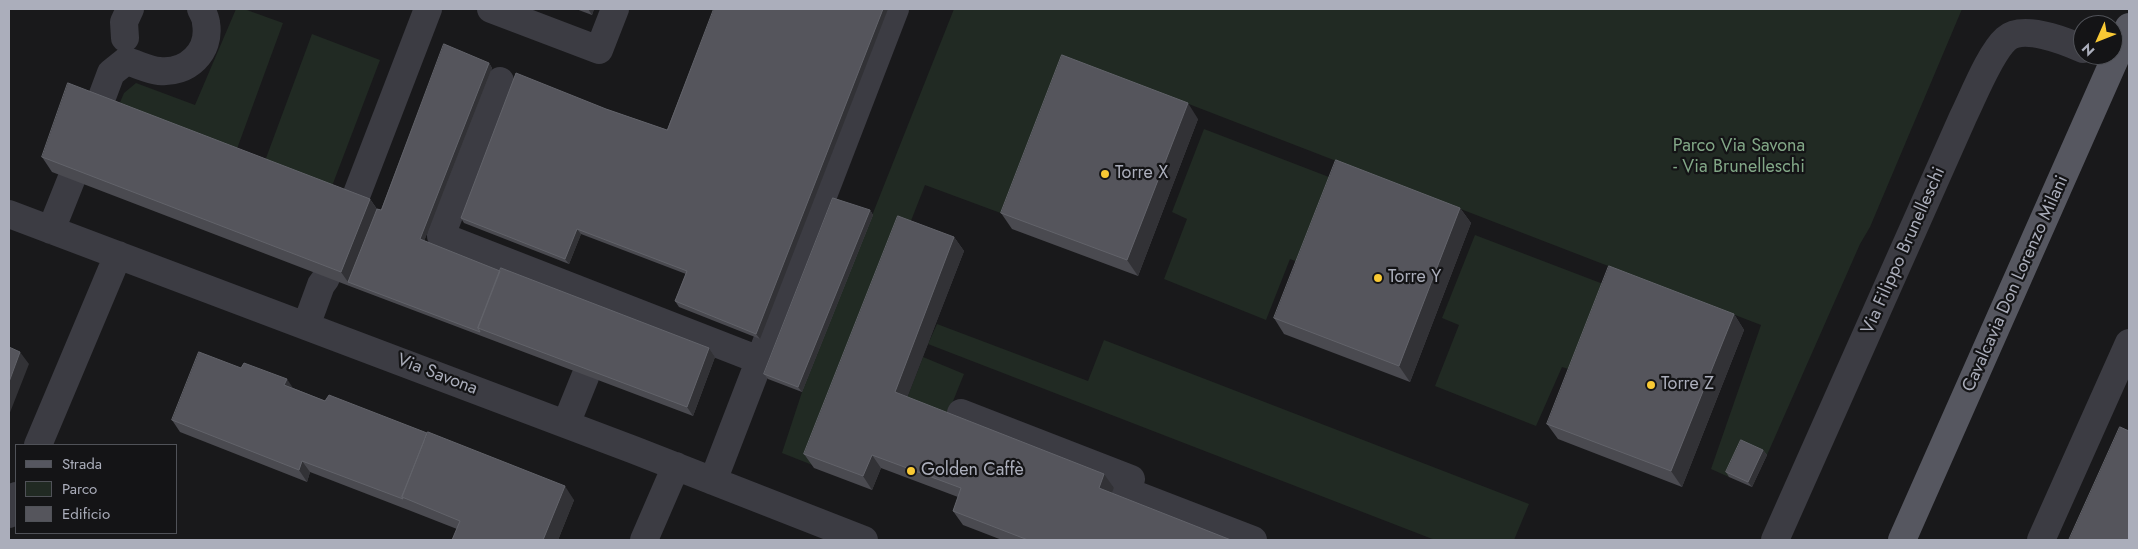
<!DOCTYPE html>
<html>
<head>
<meta charset="utf-8">
<style>
  body { margin:0 }
  #map { position:relative; width:2138px; height:549px; overflow:hidden; background:#19191b; font-family:Jost,sans-serif }
  canvas { display:block }
  .frame { position:absolute; inset:0; border:10px solid #abaebb; pointer-events:none }
  .legend { position:absolute; left:15px; top:444px; width:162px; height:90px; box-sizing:border-box; background:#141416; border:1px solid #505258; margin:0; padding:6px 9px; list-style:none; font-size:15px; color:#abaebb }
  .legend li { display:flex; align-items:center; gap:10px; height:25px }
  .legend b { width:25px; border:1px solid #505258 }
  .north { position:absolute; left:2073px; top:15px; width:50px; height:50px; box-sizing:border-box; background:#141416; border:1px solid #505258; border-radius:50%; rotate:226deg; font-size:14px; font-weight:700; line-height:20px; text-align:center; color:#abaebb }
  .north::after { content:''; display:block; margin:auto; width:18px; height:22px; background:#f9c934; clip-path:polygon(50% 0,100% 100%,50% 72%,0 100%) }
</style>
</head>
<body>
<div id="map">
<canvas width="2138" height="549"></canvas>
<div class="frame"></div>
<ul class="legend">
<li><b style="height:6px;background:#565760"></b>Strada</li>
<li><b style="height:14px;background:#212a23"></b>Parco</li>
<li><b style="height:14px;background:#55555c"></b>Edificio</li>
</ul>
<div class="north">N</div>
</div>
<script>
const ctx = document.querySelector('canvas').getContext('2d');
ctx.lineJoin = 'round';
function fill(path, color) { ctx.fillStyle = color; ctx.fill(path, 'evenodd'); }
function trace(path, color, width, dash) { ctx.strokeStyle = color; ctx.lineWidth = width; ctx.lineCap = dash ? 'butt' : 'round'; ctx.setLineDash(dash || []); ctx.stroke(path); }
function drawText(font, color, halo, rows, align = 'center') {
  ctx.font = font + ' Jost,sans-serif'; ctx.lineWidth = 4.5; ctx.setLineDash([]); ctx.textBaseline = 'middle'; ctx.strokeStyle = halo; ctx.fillStyle = color; for (const [text, x, y, turn = 0] of rows) {
    ctx.save(); ctx.translate(x, y); ctx.rotate((+turn || 0) * Math.PI / 180); ctx.textAlign = isNaN(turn) ? turn : align; if (halo) ctx.strokeText(text, 0, 0); ctx.fillText(text, 0, 0); ctx.restore();
  }
}
fill(new Path2D(`
  M236,9H244L283,23L234,157L116,112L124,93L136,83L195,105Z
  M954,9H1962L1870,227L1860,244L1767,455L1744,445L1729,477L1711,469L1761,325L1067,57L1006,215L925,185L815,466L782,453L802,392Z
  M312,34L380,60L329,194L262,169Z
  M1204,129L1342,182L1306,265L1290,259L1266,320L1164,279L1187,219L1172,212Z
  M1475,235L1611,287L1578,372L1562,367L1536,426L1435,386L1459,325L1442,318Z
  M937,324L1088,381L1104,340L1529,504L1514,540H1435L928,344Z
  M923,357L964,374L945,421L904,406Z`), '#212a23');
trace(new Path2D(`
  M491,9L599,50L615,9
  M125,38L124,22L130,9
  M500,81L441,236L759,360
  M99,105L111,73L126,61C137,64 149,70 159,71C187,74 211,52 206,23C206,19 203,13 201,9
  M353,204L428,9
  M9,214L634,450L864,540
  M51,230L71,180
  M306,326L321,285L326,278
  M961,413L1131,479L1121,507
  M566,424L585,377
  M38,445L118,255
  M713,481L895,9
  M1126,491L1253,540
  M9,514L16,496
  M644,540L676,466
  M1775,540L1963,117C1973,97 1990,53 2006,39C2023,24 2065,41 2083,49
  M2041,540L2129,343`), '#3c3c43', 28);
trace(new Path2D(`
  M1902,540L2129,27`), '#565760', 28);
fill(new Path2D(`
  M576,9H594L592,15Z
  M489,63L492,68L424,241L500,271L709,348L715,357L693,416L352,287L52,172L42,157L370,199L377,209L381,210Z
  M606,109L667,130L760,339L679,307L675,301L686,274L581,234L569,264L464,223L461,218Z
  M1198,119L1138,276L1012,229L1001,213Z
  M1460,208L1471,223L1410,382L1284,334L1274,318Z
  M870,210L873,215L802,392L768,379L764,374Z
  M954,237L964,251L907,397L1114,488L1111,494L1231,540H1002L963,525L953,511L958,497L881,468L872,490L814,468L804,454Z
  M1734,314L1744,330L1682,487L1558,439L1547,424Z
  M293,388L574,500L558,540H452L457,529L411,511L310,472L307,482L180,432L172,420Z
  M1763,450L1767,455L1752,487L1729,477L1726,472Z`), '#4a4a50');
fill(new Path2D(`
  M588,9H594L592,15Z
  M883,9H888L760,339L756,334Z
  M489,63L492,68L423,244L420,239Z
  M1188,103L1198,119L1138,276L1127,260Z
  M370,199L380,214L348,282L341,272Z
  M1460,208L1471,223L1410,382L1399,366Z
  M870,210L873,215L802,392L798,387Z
  M577,229L581,234L569,264L565,259Z
  M954,237L964,251L904,406L895,392Z
  M1734,314L1744,330L1682,487L1671,471Z
  M709,348L715,357L693,416L687,407Z
  M20,352L29,364L9,415V382Z
  M287,379L295,391L284,385Z
  M1763,450L1767,455L1752,487L1748,482Z
  M872,455L881,468L872,490L863,476Z
  M302,461L310,472L307,482L299,470Z
  M1104,474L1114,488L1108,502L1099,488Z
  M565,486L574,500L558,540H543Z`), '#323236');
const building = new Path2D(`
  M714,9H883L756,334L675,301L687,271L577,229L565,259L461,218L516,73L606,109L667,130Z
  M444,44L489,63L420,239L500,271L478,328L480,332L348,282L377,209L381,210Z
  M1062,55L1188,103L1127,260L1001,213Z
  M68,83L370,199L341,272L42,157Z
  M1336,160L1460,208L1399,366L1274,318Z
  M833,198L870,210L798,387L764,374Z
  M898,216L954,237L895,392L1104,474L1099,488L1231,540H1028L953,511L961,488L872,455L863,476L804,454Z
  M1609,266L1734,314L1671,471L1547,424Z
  M501,268L709,348L687,407L478,328Z
  M9,347L20,352L9,382Z
  M199,352L241,368L244,363L287,379L284,385L325,401L329,395L427,433L402,497L403,499L302,461L299,470L172,420Z
  M2120,427L2129,431V540H2069Z
  M428,432L565,486L543,540H452L460,521L402,497Z
  M1741,440L1763,450L1748,482L1726,472Z`);
fill(building, '#55555c');
trace(building, '#62636a', 1);
for (const [x, y, r, color] of [
  [1105,174,5,"#f9c934"],
  [1378,278,5,"#f9c934"],
  [1651,385,5,"#f9c934"],
  [911,471,5,"#f9c934"]
]) { const dot = new Path2D(); dot.arc(x, y, r, 0, 2 * Math.PI); ctx.fillStyle = color; ctx.fill(dot); trace(dot, '#141416', 2); }
drawText('18px', '#82a787', '#141416', [
  ["Parco Via Savona",1739,147],
  ["- Via Brunelleschi",1739,168]
]);
drawText('18px', '#abaebb', '#141416', [
  ["Torre X",1115,174],
  ["Torre Y",1388,278],
  ["Torre Z",1661,385],
  ["Golden Caffè",921,471]
], 'left');
drawText('18px', '#abaebb', '#141416', [
  ["Via Filippo Brunelleschi",1904,251,-66],
  ["Cavalcavia Don Lorenzo Milani",2016,284,-66],
  ["Via Savona",437,375,21]
]);
</script>
</body>
</html>
